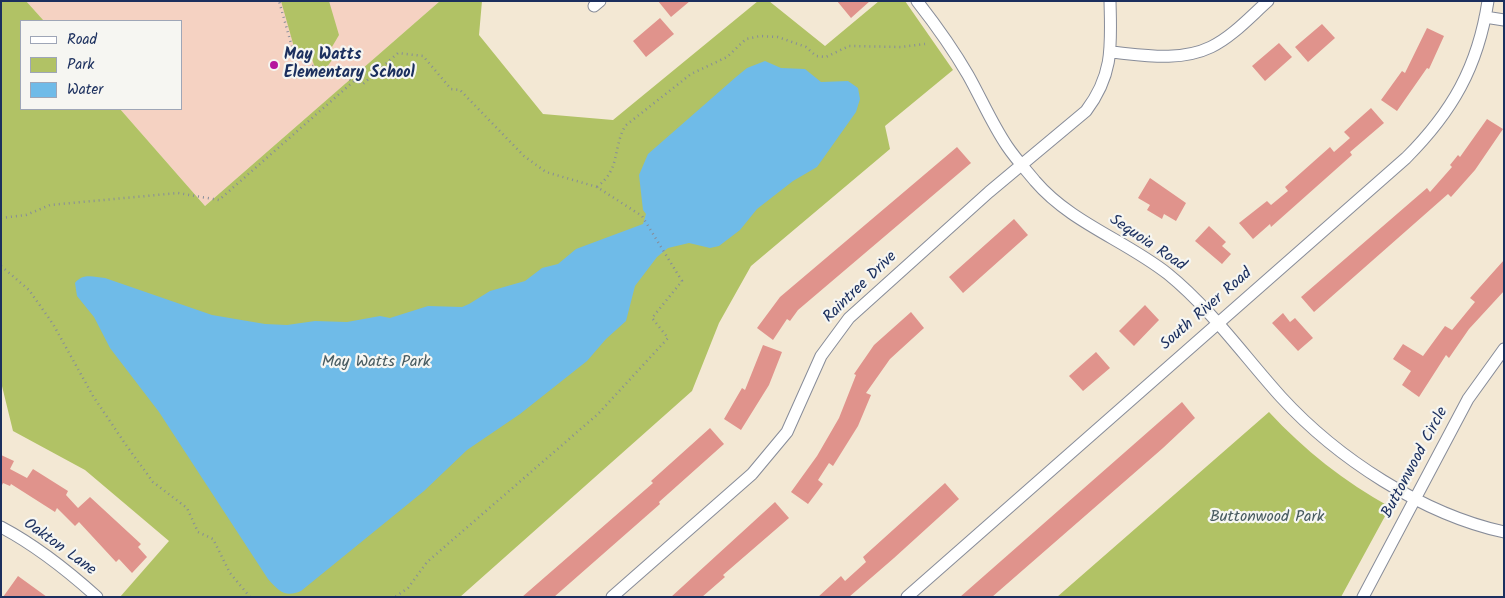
<!DOCTYPE html>
<html>
<head>
<meta charset="utf-8">
<style>
  body { margin:0 }
  #map { position:relative; width:1505px; height:598px; overflow:hidden; background:#f3e8d4; font-family:Kalam,sans-serif }
  canvas { display:block }
  .frame { position:absolute; inset:0; border:2px solid #1b2f5e; pointer-events:none }
  .legend { position:absolute; left:20px; top:20px; width:162px; height:90px; box-sizing:border-box; background:#f6f6f2; border:1px solid #9ea6b7; margin:0; padding:6px 9px; list-style:none; font-size:15px; color:#1b2f5e }
  .legend li { display:flex; align-items:center; gap:10px; height:25px }
  .legend b { width:25px; border:1px solid #9ea6b7 }
</style>
</head>
<body>
<div id="map">
<canvas width="1505" height="598"></canvas>
<div class="frame"></div>
<ul class="legend">
<li><b style="height:6px;background:#fff"></b>Road</li>
<li><b style="height:14px;background:#b1c265"></b>Park</li>
<li><b style="height:14px;background:#6fbbe8"></b>Water</li>
</ul>
</div>
<script>
const ctx = document.querySelector('canvas').getContext('2d');
ctx.lineJoin = 'round';
function fill(path, color) { ctx.fillStyle = color; ctx.fill(path, 'evenodd'); }
function trace(path, color, width, dash) { ctx.strokeStyle = color; ctx.lineWidth = width; ctx.lineCap = dash ? 'butt' : 'round'; ctx.setLineDash(dash || []); ctx.stroke(path); }
function drawText(font, color, halo, rows, align = 'center') {
  ctx.font = font + ' Kalam,sans-serif'; ctx.lineWidth = 4.5; ctx.setLineDash([]); ctx.textBaseline = 'middle'; ctx.strokeStyle = halo; ctx.fillStyle = color; for (const [text, x, y, turn = 0] of rows) {
    ctx.save(); ctx.translate(x, y); ctx.rotate((+turn || 0) * Math.PI / 180); ctx.textAlign = isNaN(turn) ? turn : align; if (halo) ctx.strokeText(text, 0, 0); ctx.fillText(text, 0, 0); ctx.restore();
  }
}
fill(new Path2D(`
  M26,1H440L205,206L120,109H181V21H44Z`), '#f5d2c2');
fill(new Path2D(`
  M1,1H26L44,21H21V109H120L205,206L440,1H482L479,35L543,114L613,120L758,1H769L825,46L879,1H905L953,70L885,126L890,149L751,266L719,323L692,391L460,597H120L169,541L85,470L13,431L1,382Z
  M281,1H329L339,35L329,52L332,60L327,67L317,68L314,65L311,56L294,47Z
  M1269,412C1304,450 1345,482 1390,507L1341,597H1057Z`), '#b1c265');
fill(new Path2D(`
  M765,61L781,68L805,69L821,82L848,81L858,88L860,99L856,112L817,167L793,181L757,209L740,230L719,246L710,248L689,243L668,248L657,257L635,286L626,321L606,339L587,361L520,414L467,450L424,491L301,591C285,598 279,591 268,579L159,412L110,348L94,317L77,296L75,283C83,273 93,277 105,278L212,315L265,324L287,325L315,321L347,322L380,316L390,318L428,306L462,307L469,304L490,291L525,281L542,268L558,264L576,249L643,224L646,214L643,210L639,175L648,154L736,77L747,68Z`), '#6fbbe8');
fill(new Path2D(`
  M658,1H690L671,17Z
  M837,1H870L851,18Z
  M660,18L674,34L646,57L633,41Z
  M1322,24L1335,38L1308,62L1295,47Z
  M1427,28L1444,36L1429,69L1427,68L1397,111L1381,100L1402,71L1405,73Z
  M1279,43L1292,57L1265,81L1252,66Z
  M1371,108L1384,123L1350,152L1352,155L1271,227L1270,224L1253,239L1239,223L1267,201L1271,205L1288,191L1285,187L1330,147L1334,152L1350,138L1344,132Z
  M1487,119L1503,129L1475,170L1451,197L1448,194L1314,312L1301,297L1427,188L1430,192L1452,167L1450,165L1458,155L1460,157Z
  M957,147L971,163L798,310L790,321L787,319L773,340L757,328L780,297Z
  M1150,178L1186,203L1176,221L1164,214L1162,219L1147,210L1150,205L1138,198Z
  M1014,219L1028,235L963,293L949,277Z
  M1209,226L1226,242L1222,246L1231,254L1222,264L1195,241Z
  M1504,260V291L1469,329L1449,358L1446,355L1419,397L1402,385L1411,371L1393,359L1403,344L1423,356L1445,326L1452,330L1475,302L1470,298Z
  M1145,305L1159,320L1134,346L1119,331Z
  M911,312L924,328L890,359L866,393L871,395L858,426L833,466L829,463L818,480L823,484L808,504L791,492L817,456L839,418L856,375L854,374L874,345Z
  M1283,313L1290,322L1295,318L1313,338L1298,351L1272,323Z
  M763,345L782,352L769,385L741,430L724,419L742,388L745,390Z
  M1096,352L1110,368L1083,391L1069,376Z
  M1182,402L1195,418L1163,448L992,597H960Z
  M710,428L724,444L659,502L660,504L554,597H522L653,483L651,481Z
  M1,455L14,461L10,469L27,478L33,469L68,491L66,495L78,508L90,497L141,544L138,547L147,557L132,573L119,559L116,562L79,522L75,526L57,508L55,512L11,484L10,486L3,483L1,487Z
  M945,483L959,499L894,558L849,597H818L841,576L845,581L866,562L863,557Z
  M775,502L789,518L723,575L725,577L702,597H671Z
  M18,576L47,597H3Z`), '#e0938c');
const street = new Path2D(`
  M917,1C935,24 953,49 968,75C981,98 992,124 1007,146C1015,158 1026,170 1035,181C1071,223 1125,240 1168,274C1211,309 1244,356 1281,397C1337,458 1422,514 1504,532
  M594,6L600,1
  M1485,17L1504,20
  M1111,52C1143,55 1180,62 1211,47C1232,37 1251,16 1268,1
  M1,527C37,546 67,570 97,597
  M612,597L752,474L787,432L821,356L849,318L989,192L1086,111C1114,74 1111,45 1110,1
  M907,597L1406,158C1452,112 1478,67 1488,1
  M1363,597L1468,399L1504,349`);
trace(street, '#878c99', 13);
trace(new Path2D(`
  M354,81L363,84L398,53L423,56L451,89L460,90L524,156L546,172L597,187L642,216L682,281L652,318L668,338L598,414L427,562L408,588L395,597
  M597,187C621,168 612,151 625,126L691,74L727,57L746,39L760,36L778,37L806,47L816,56L826,57L849,46L901,47L925,44
  M1,218L26,215L50,205L178,193L219,200L354,81L316,68L311,65L307,56L292,47L279,1
  M1,266L29,290L53,324L93,396L126,445L153,482L187,508L198,532L213,539L230,573L250,597`), '#878c99', 2.5, [1, 4]);
trace(street, '#fff', 11);
for (const [x, y, r, color] of [
  [274,65,5,"#b5179e"]
]) { const dot = new Path2D(); dot.arc(x, y, r, 0, 2 * Math.PI); ctx.fillStyle = color; ctx.fill(dot); trace(dot, '#f6f6f2', 2); }
drawText('bold 16px', '#1b2f5e', '#f6f6f2', [
  ["May Watts",284,56],
  ["Elementary School",284,74]
], 'left');
drawText('16px', '#1b2f5e', '#f6f6f2', [
  ["Sequoia Road",1147,244,34],
  ["Raintree Drive",861,288,-44],
  ["South River Road",1207,310,-41],
  ["Buttonwood Circle",1416,463,-62],
  ["Oakton Lane",59,548,36]
]);
drawText('16px', '#485b60', '#f6f6f2', [
  ["May Watts Park",376,363],
  ["Buttonwood Park",1267,518]
]);
</script>
</body>
</html>
